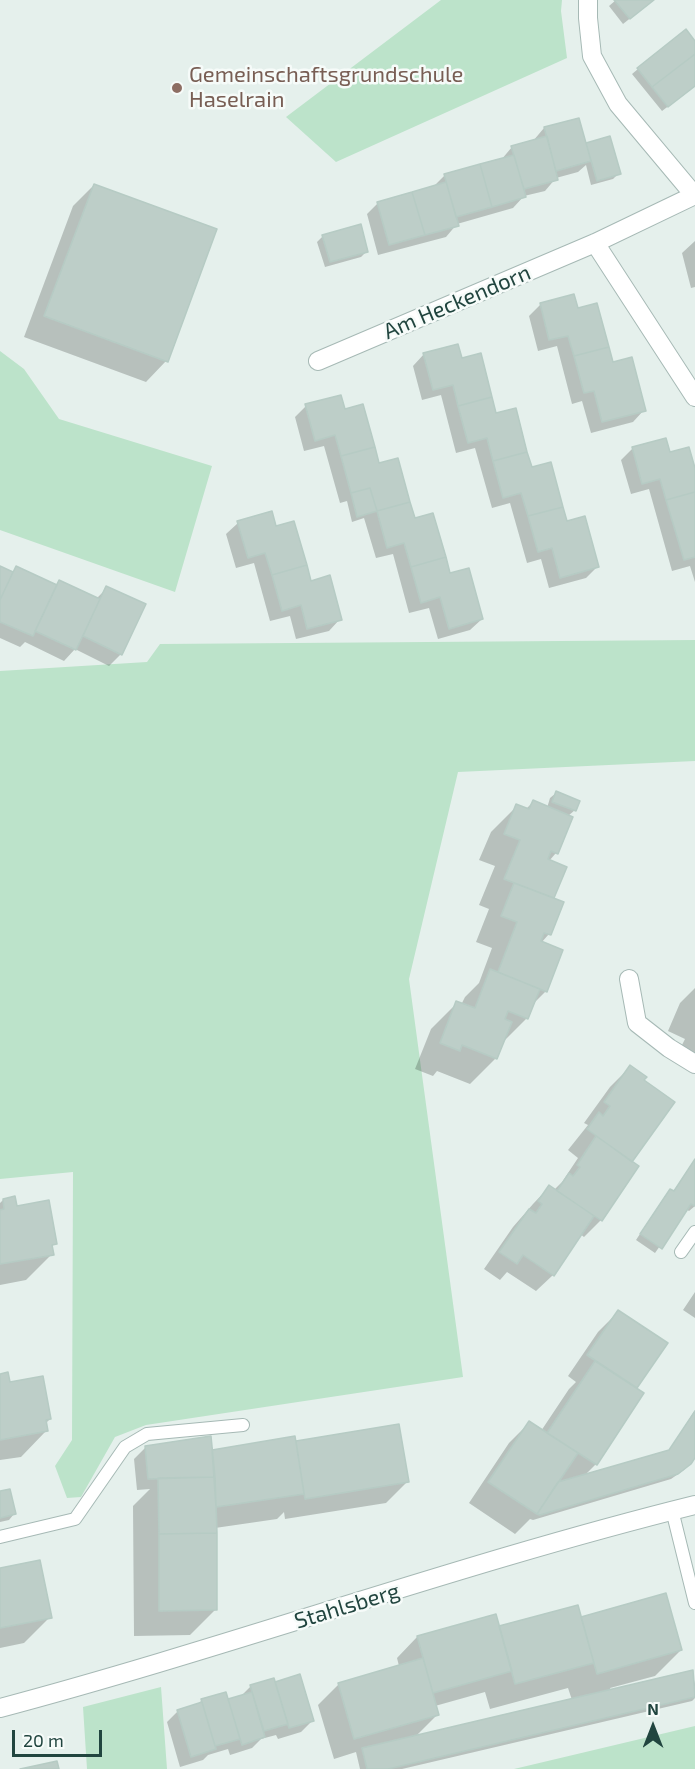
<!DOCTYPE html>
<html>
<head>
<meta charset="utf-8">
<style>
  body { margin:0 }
  #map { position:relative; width:695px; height:1769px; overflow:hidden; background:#e5f0ec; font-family:"Exo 2",sans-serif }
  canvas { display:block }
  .north { position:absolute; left:623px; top:1697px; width:60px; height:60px; -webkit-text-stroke:4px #f6fbf9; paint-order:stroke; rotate:0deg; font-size:16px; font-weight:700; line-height:24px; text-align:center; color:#21453f }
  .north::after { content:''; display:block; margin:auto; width:21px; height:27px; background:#21453f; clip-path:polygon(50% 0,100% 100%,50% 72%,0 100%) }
  .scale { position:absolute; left:12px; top:1730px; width:90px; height:27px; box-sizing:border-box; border:3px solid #21453f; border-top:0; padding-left:8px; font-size:18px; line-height:21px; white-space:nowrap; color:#21453f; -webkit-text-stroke:4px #f6fbf9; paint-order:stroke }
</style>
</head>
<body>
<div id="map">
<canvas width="695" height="1769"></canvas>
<div class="north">N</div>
<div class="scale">20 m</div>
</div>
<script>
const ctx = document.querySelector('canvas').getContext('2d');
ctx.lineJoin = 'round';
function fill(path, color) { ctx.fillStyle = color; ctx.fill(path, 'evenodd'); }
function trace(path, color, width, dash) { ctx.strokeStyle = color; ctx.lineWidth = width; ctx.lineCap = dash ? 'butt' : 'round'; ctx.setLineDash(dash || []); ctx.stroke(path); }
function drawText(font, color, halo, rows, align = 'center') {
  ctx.font = font + ' "Exo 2",sans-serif'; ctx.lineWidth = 5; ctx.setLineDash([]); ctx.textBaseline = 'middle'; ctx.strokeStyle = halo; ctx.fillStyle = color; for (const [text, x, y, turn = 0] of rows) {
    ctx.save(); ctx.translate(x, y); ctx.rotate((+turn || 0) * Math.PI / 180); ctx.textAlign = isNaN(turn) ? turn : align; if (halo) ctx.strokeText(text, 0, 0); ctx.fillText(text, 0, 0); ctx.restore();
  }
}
fill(new Path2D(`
  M441,0H562L561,11L567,58L336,162L286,117Z
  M0,351L24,369L59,419L212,466L175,592L0,530Z
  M695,640V761L458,772L409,979L463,1377L146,1425L115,1437L81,1497L67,1498L55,1466L72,1440L73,1172L0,1179V671L147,662L160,644Z
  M161,1687L167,1769H87L83,1707Z
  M695,1726V1769H514Z`), '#bce3ca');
fill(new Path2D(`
  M616,0H653L623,24L609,6Z
  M695,43V86L662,111L632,74L638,69Z
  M544,128L585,145L587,144L619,173L613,179L591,185L586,165L578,172L556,178L545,191L524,196L513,208L457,224L446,237L378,255L367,214L378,203L433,187L445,175L501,160L512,147L533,141Z
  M94,185L215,230L166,361L146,382L24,337L73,206Z
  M323,236L367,251L361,257L325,267L317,242Z
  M695,241V287L691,288L682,253Z
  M540,305L577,310L644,410L633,422L591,433L582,401L572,404L557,346L538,351L529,316Z
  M424,354L460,360L566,523L598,566L586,578L549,588L541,559L527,563L510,503L492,508L475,448L456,453L441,395L422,400L413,366Z
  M306,406L344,411L449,575L482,619L470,630L438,639L429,608L409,613L393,554L376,558L364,518L352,522L347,501L340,503L324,446L304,451L295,417Z
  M633,448L669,454L695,472V582L690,566L672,571L649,489L631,494L621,460Z
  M238,523L275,528L310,583L340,619L329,631L296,639L290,616L270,621L254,563L236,568L226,534Z
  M0,567L12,573L16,568L55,586L59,582L96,599L107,588L121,654L109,666L75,649L64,661L25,642L20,647L0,638Z
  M556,793L575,810L568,816L556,853L549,861L565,867L552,899L549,934L541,943L546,991L532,1005L527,1018L502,1043L496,1058L470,1084L437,1071L433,1076L415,1069L431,1029L457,1003L461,1005L465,997L479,983L492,948L476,942L489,909L479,905L495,866L479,860L491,832L517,806L526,809L533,802L547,808L550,798Z
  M695,988V1053L681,1047L685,1039L668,1031L680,1003Z
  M630,1067L642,1080L631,1162L637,1167L601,1220L584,1237L580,1234L553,1275L536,1291L507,1272L500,1280L484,1269L513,1227L533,1204L549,1187L554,1190L562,1182L578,1158L568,1150L588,1125L584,1123L610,1087Z
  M695,1159V1206L689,1211L686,1209L655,1253L636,1240L665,1196L670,1191L673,1192Z
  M3,1200L16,1208L55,1243L51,1248L52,1254L26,1280L0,1285V1203Z
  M695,1292V1318L683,1310Z
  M618,1312L666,1343L635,1389L642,1393L596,1464L584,1476L668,1452L695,1410V1456L684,1470L671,1479L533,1520L530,1519L515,1534L469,1503L509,1443L529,1423L541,1431L569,1389L576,1382L568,1376L598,1332Z
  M0,1376L50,1419L45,1424L46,1431L21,1457L0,1460Z
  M296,1443L407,1482L386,1503L285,1519L284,1512L277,1519L215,1528L216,1609L190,1635L134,1636L133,1506L150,1489L137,1490L134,1459L145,1448L211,1454L295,1445Z
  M0,1493L14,1514L9,1520L0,1522Z
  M0,1570L50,1617L24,1643L0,1648Z
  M580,1618L681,1650L655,1676L610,1688L611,1690L692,1671L695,1684V1698L692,1701L402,1769H360L356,1752L334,1759L318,1705L339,1684L399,1666L397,1658L417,1637ZM568,1688L572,1700L415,1737L438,1714L435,1706L485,1692L490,1709Z
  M274,1683L312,1721L301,1732L278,1739L276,1735L261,1739L252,1748L230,1755L228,1749L208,1755L203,1760L180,1767L167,1722L178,1711L197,1705L202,1700L226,1701L240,1697L251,1686Z`), '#0003');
const building = new Path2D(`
  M614,0H654L630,19Z
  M686,29L695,41V54L652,87L637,68Z
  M695,54V86L668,107L652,87Z
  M579,118L591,161L556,171L544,127Z
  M547,136L558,180L524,189L511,146Z
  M610,136L621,174L597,181L586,143Z
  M514,155L526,197L492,207L480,164Z
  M480,164L492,207L456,217L444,174Z
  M446,182L459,226L425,235L412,192Z
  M94,184L217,229L168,362L44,316Z
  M412,192L425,235L389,245L377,202Z
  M361,224L368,252L330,262L322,235Z
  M574,294L578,308L597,303L609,347L574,356L568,336L549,340L540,303Z
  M458,344L462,358L481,353L492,397L458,406L453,385L433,390L423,353Z
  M609,347L613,362L632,357L646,411L602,422L594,391L584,393L574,356Z
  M341,395L345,409L363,404L375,447L341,456L335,435L315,441L305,404Z
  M492,397L496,413L516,408L527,452L493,461L487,438L468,443L458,406Z
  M666,438L670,452L689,447L695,468V492L666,500L660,479L642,484L632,447Z
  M375,447L379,463L398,458L410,502L377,511L370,488L351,493L341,456Z
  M527,452L532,467L551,462L563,507L528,516L521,493L503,498L493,461Z
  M370,488L377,511L357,517L351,493Z
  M695,492V557L684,560L666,500Z
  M410,502L415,518L433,513L446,557L411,567L404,543L387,548L377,511Z
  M563,507L567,521L585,516L599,567L560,578L552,548L538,552L528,516Z
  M272,511L276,526L294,521L307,565L272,575L265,553L248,558L237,521Z
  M446,557L450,573L469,568L483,619L449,629L440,597L421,603L411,567Z
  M307,565L311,581L330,575L342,620L307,629L301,605L282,611L272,575Z
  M0,566L13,572L0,600Z
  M16,566L57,585L33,636L0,622V600Z
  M59,580L100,599L76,650L35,631Z
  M106,586L146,604L122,655L83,636Z
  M556,791L580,801L576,811L552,802Z
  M533,800L573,817L558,854L551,851L548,859L567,867L554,898L504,879L520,840L504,834L516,804L529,809Z
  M514,883L564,902L551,935L544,933L541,941L563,950L547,992L498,972L517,922L501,916Z
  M490,969L540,989L528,1019L508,1011L505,1019L512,1022L497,1059L462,1045L460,1051L440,1043L456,1001L475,1008Z
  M630,1065L647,1077L644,1080L675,1102L632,1162L587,1129L599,1112L603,1116L610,1106L604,1102Z
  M596,1136L639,1166L602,1221L557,1191L569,1173L573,1176L580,1167L577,1165Z
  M695,1159V1206L691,1204L662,1249L640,1234L670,1189L674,1191Z
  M549,1185L594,1216L554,1276L523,1255L517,1264L499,1252L529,1209L536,1213L542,1204L538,1201Z
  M15,1196L17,1206L49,1200L57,1244L52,1245L54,1255L0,1264V1210L4,1209L3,1199Z
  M618,1310L668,1343L637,1388L587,1355Z
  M595,1361L644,1393L597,1465L547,1433Z
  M8,1372L10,1382L43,1376L51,1419L46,1420L48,1431L0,1440V1374Z
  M695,1411V1458L691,1464L678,1474L540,1515L537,1514L558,1482L669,1450Z
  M529,1421L578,1453L537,1514L488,1482Z
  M399,1424L409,1482L305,1499L296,1441Z
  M211,1436L215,1477L148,1479L145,1446Z
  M295,1436L304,1494L216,1507L212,1450Z
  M215,1477L217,1533L159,1534L158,1478Z
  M10,1489L16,1514L0,1518V1491Z
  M217,1533V1610L159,1611V1534Z
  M40,1560L52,1618L0,1628V1568Z
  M666,1593L682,1650L597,1674L581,1617Z
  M578,1605L594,1663L515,1684L499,1626Z
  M496,1614L512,1671L433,1693L417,1636Z
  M423,1658L439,1715L354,1739L338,1683Z
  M693,1670L695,1697L388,1769H367L362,1748Z
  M300,1674L314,1721L289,1728L275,1682Z
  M274,1678L288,1724L264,1731L250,1685Z
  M226,1692L240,1739L215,1746L201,1699Z
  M252,1692L265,1737L242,1745L228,1699Z
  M202,1702L216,1749L191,1757L177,1710Z
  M57,1761L59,1769H20Z`);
fill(building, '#bdcec8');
trace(building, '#b6cbc4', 1.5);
const service = new Path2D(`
  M681,1252L695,1232
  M672,1510L695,1603
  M0,1537L75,1519L125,1447L147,1434L243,1425`);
const minor = new Path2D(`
  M588,0V18L592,56L618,104L695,196
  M595,243L695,397
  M318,361L595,243L695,195
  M629,979L637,1023L669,1048L695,1064
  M0,1708C233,1646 461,1563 695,1505`);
trace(service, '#a6b9b5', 14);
trace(minor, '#a6b9b5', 20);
trace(service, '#fff', 12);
trace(minor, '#fff', 18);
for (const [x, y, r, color] of [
  [177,88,6,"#8d6e63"]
]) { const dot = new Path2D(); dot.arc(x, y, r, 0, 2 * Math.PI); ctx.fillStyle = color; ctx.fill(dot); trace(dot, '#f6fbf9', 2); }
drawText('22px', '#785e54', '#f6fbf9', [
  ["Gemeinschaftsgrundschule",189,75],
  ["Haselrain",189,100]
], 'left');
drawText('22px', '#21453f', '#f6fbf9', [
  ["Am Heckendorn",457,302,-23],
  ["Stahlsberg",347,1606,-17]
]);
</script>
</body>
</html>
